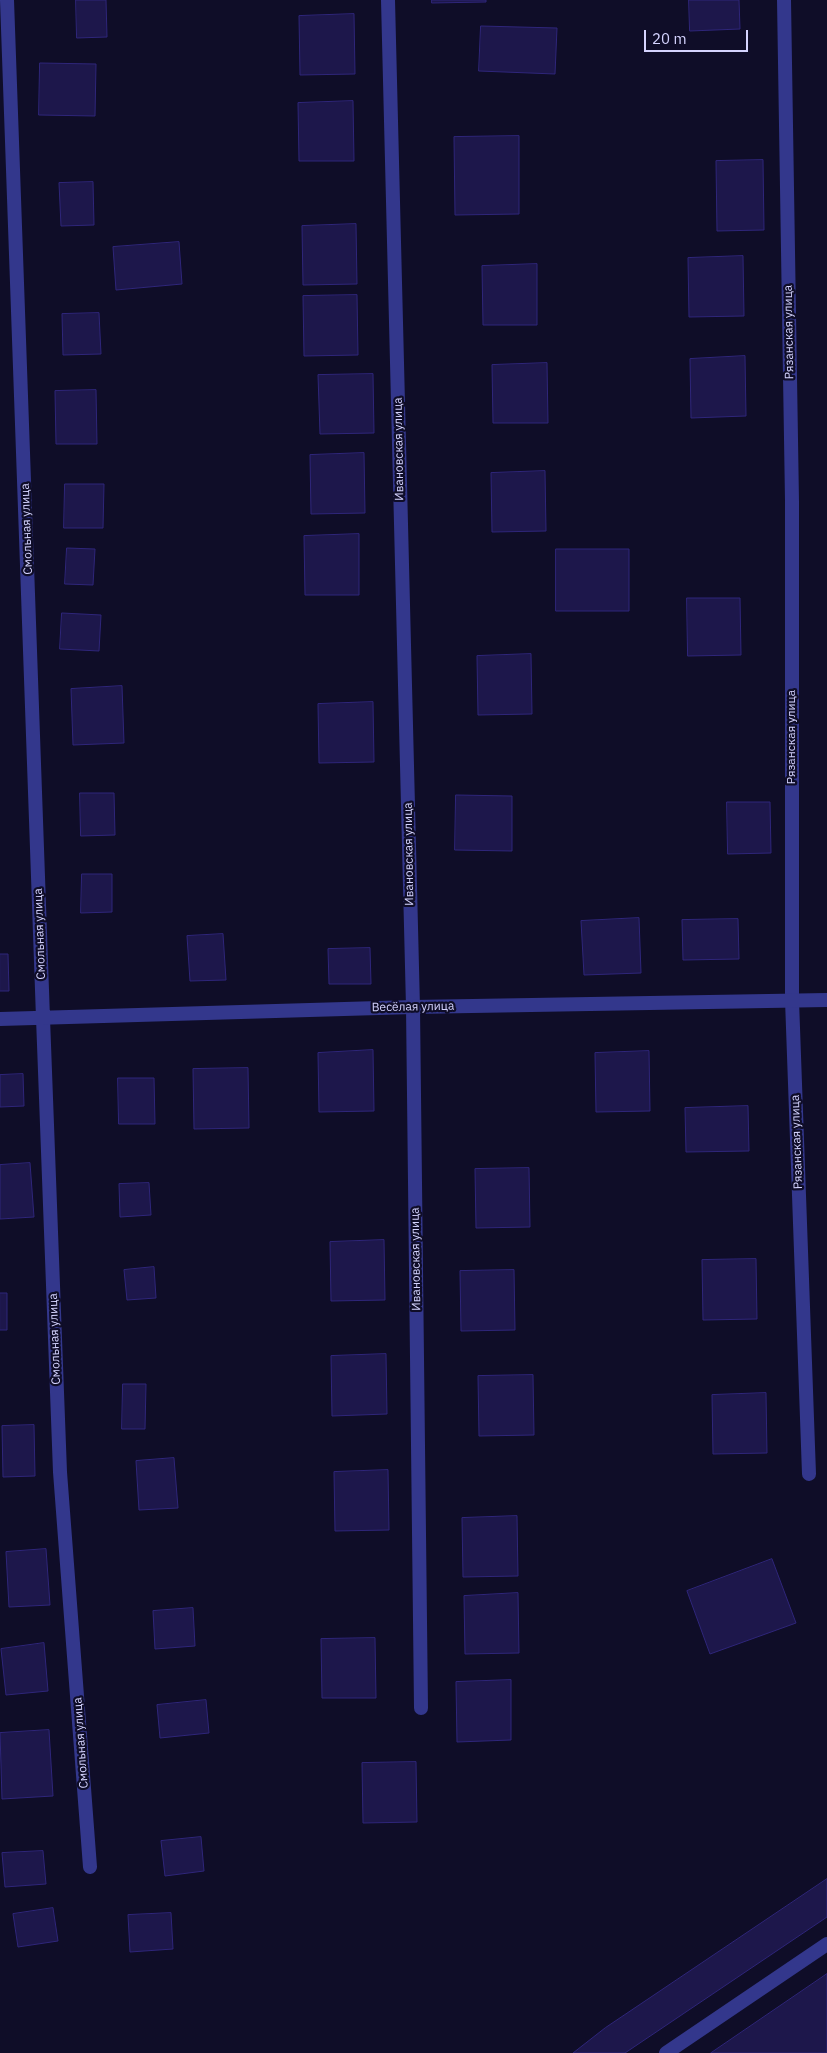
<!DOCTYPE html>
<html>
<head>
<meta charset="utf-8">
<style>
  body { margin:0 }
  #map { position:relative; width:827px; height:2053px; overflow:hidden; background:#0f0d28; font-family:"IBM Plex Sans",sans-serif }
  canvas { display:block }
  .scale { position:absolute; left:644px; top:30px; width:104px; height:22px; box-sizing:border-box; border:2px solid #d5d4ff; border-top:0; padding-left:6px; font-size:15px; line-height:18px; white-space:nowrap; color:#d5d4ff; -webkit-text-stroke:4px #0f0d28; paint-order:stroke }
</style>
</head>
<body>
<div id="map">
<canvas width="827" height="2053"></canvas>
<div class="scale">20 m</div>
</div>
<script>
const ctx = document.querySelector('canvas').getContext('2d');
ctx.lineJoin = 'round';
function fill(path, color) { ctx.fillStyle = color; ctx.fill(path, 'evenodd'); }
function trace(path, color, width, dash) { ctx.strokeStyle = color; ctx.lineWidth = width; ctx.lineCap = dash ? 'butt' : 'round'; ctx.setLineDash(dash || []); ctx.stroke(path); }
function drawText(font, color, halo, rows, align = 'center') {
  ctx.font = font + ' "IBM Plex Sans",sans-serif'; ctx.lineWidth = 4.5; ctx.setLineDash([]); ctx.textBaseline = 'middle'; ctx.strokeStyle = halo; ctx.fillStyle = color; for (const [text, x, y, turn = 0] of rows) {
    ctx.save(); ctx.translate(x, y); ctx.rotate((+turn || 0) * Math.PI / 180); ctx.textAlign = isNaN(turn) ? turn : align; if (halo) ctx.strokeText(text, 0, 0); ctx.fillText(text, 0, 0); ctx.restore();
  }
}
const building = new Path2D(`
  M76,0H106L107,37L77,38Z
  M432,0H486V2L432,3Z
  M689,0H739L740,29L690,31Z
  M354,14L355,74L300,75L299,16Z
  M481,26L557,28L555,74L479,71Z
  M40,63L96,64L95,116L39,115Z
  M353,101L354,161H299L298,103Z
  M519,136V214L455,215L454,137Z
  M763,160L764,230L717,231L716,161Z
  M93,182L94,225L61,226L59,183Z
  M356,224L357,284L303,285L302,226Z
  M179,242L182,284L116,290L113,247Z
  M743,256L744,316L689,317L688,258Z
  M537,264V325H483L482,266Z
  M357,295L358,355L304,356L303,296Z
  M99,313L101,354L63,355L62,314Z
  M745,356L746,416L691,418L690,359Z
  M547,363L548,423H493L492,365Z
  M373,374L374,433L320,434L318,375Z
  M96,390L97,444H56L55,391Z
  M364,453L365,513L311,514L310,455Z
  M545,471L546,531L492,532L491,473Z
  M65,484H104L103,528H64Z
  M359,534V595H305L304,536Z
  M67,548L95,549L93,585L65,584Z
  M556,549H629V611H556Z
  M687,598H740L741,655L688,656Z
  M62,613L101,615L99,651L60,649Z
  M531,654L532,714L478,715L477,656Z
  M122,686L124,743L73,745L71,689Z
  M373,702L374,762L319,763L318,704Z
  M80,793H114L115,835L81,836Z
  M456,795L512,796V851L455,850Z
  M727,802H770L771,853L728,854Z
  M82,874H112V912L81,913Z
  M639,918L641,973L584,975L581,921Z
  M738,919L739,959L683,960L682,920Z
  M223,934L226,980L190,981L187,936Z
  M370,948L371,984H329L328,949Z
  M0,954H8L9,991H0Z
  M373,1050L374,1111L319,1112L318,1053Z
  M649,1051L650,1111L596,1112L595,1053Z
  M248,1068L249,1128L194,1129L193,1069Z
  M23,1074L24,1106L0,1107V1075Z
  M118,1078H154L155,1124H119Z
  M748,1106L749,1151L686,1152L685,1108Z
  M30,1163L34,1217L0,1219V1165Z
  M529,1168L530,1227L476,1228L475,1169Z
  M149,1183L151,1215L120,1217L119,1184Z
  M384,1240L385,1300L331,1301L330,1242Z
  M756,1259L757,1319L703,1320L702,1260Z
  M154,1267L156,1298L127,1300L124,1270Z
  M514,1270L515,1330L461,1331L460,1271Z
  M0,1293H7V1330H0Z
  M386,1354L387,1414L332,1416L331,1356Z
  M533,1375L534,1435L479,1436L478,1376Z
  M123,1384H146L145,1429H122Z
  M766,1393L767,1453L713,1454L712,1395Z
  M34,1425L35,1476L3,1477L2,1426Z
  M174,1458L178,1508L139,1510L136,1461Z
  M388,1470L389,1530L335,1531L334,1472Z
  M517,1516L518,1576L463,1577L462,1518Z
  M46,1549L50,1605L9,1607L6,1552Z
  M772,1559L796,1623L710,1654L687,1591Z
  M518,1593L519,1653L465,1654L464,1596Z
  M193,1608L195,1646L155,1649L153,1611Z
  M375,1638L376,1698H322L321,1639Z
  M44,1643L48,1691L6,1695L1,1649Z
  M511,1680V1740L457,1742L456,1682Z
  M206,1700L209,1733L160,1738L157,1705Z
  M49,1730L53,1796L2,1799L0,1733Z
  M416,1762L417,1822L363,1823L362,1763Z
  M201,1837L204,1871L165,1876L161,1841Z
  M43,1851L46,1884L5,1887L2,1853Z
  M827,1879V1917L625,2053H573L605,2028Z
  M53,1908L58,1941L18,1947L13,1914Z
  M171,1913L173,1949L130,1952L128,1915Z
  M827,1974V2053H711Z`);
fill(building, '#1d174b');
trace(building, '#2f267a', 1);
trace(new Path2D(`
  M388,0L413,1007L421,1708
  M784,0L792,501V1000L809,1474
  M43,1018L60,1472L90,1867
  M666,2053L827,1944`), '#33378c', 14);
trace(new Path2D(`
  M7,0L43,1018
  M0,1019L413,1007L827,1000`), '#33378c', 14);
drawText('12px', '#d5d4ff', '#0f0d28', [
  ["Рязанская улица",789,332,-91],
  ["Ивановская улица",399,449,-91],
  ["Смольная улица",27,529,-92],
  ["Рязанская улица",792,737,-90],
  ["Ивановская улица",409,854,-91],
  ["Смольная улица",40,934,-92],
  ["Весёлая улица",413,1007,-1],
  ["Рязанская улица",797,1142,-92],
  ["Ивановская улица",416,1259,-91],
  ["Смольная улица",55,1339,-92],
  ["Смольная улица",81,1743,-94]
]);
</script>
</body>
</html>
